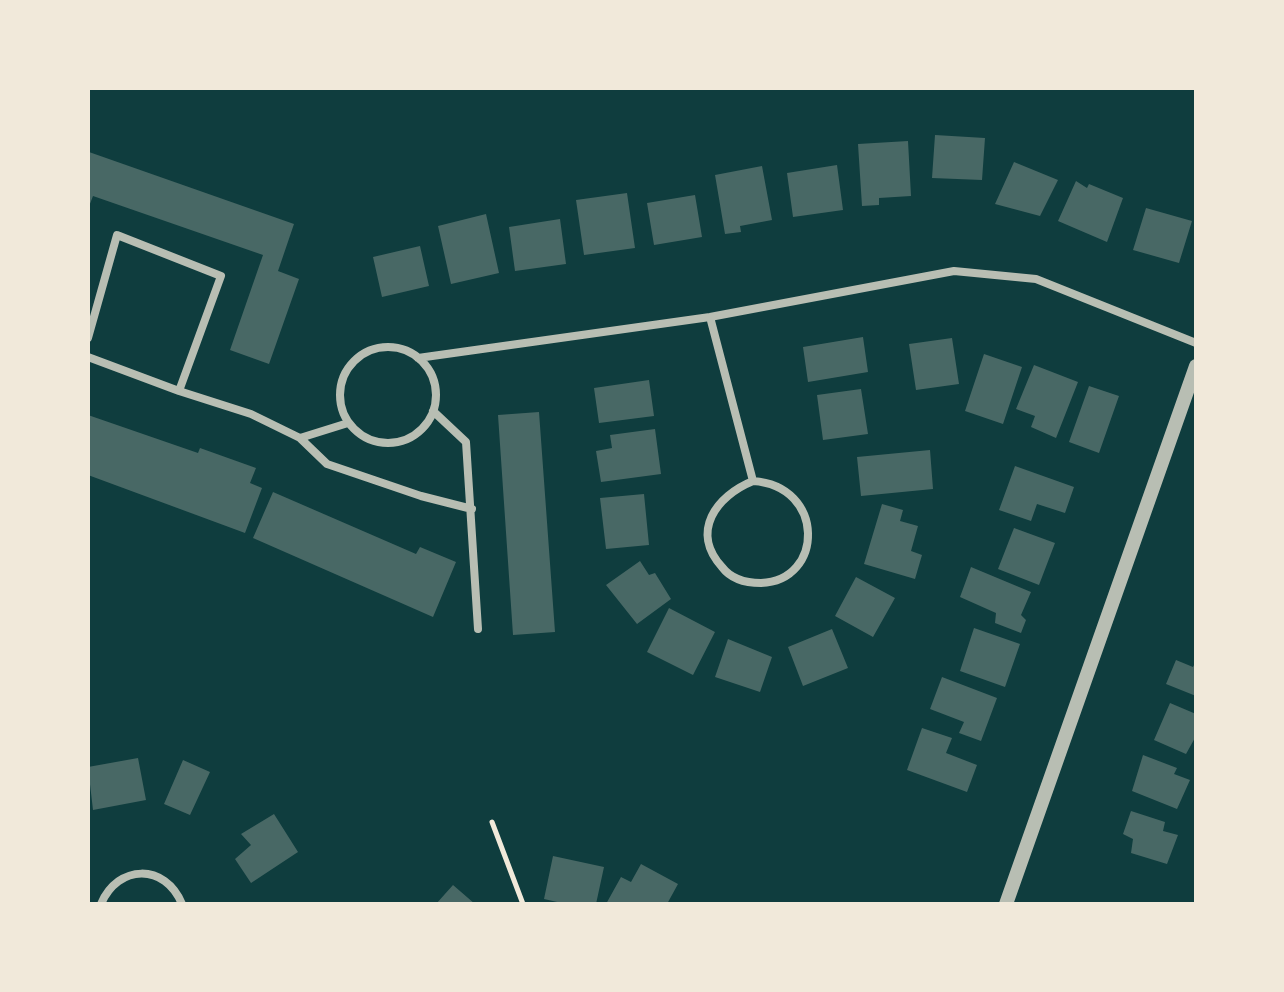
<!DOCTYPE html>
<html>
<head>
<meta charset="utf-8">
<style>
  body { margin:0 }
  #map { position:relative; width:1284px; height:992px; overflow:hidden; background:#0f3d3e; font-family:Karla,sans-serif }
  canvas { display:block }
  .frame { position:absolute; inset:0; border:90px solid #f1e9da; pointer-events:none }
</style>
</head>
<body>
<div id="map">
<canvas width="1284" height="992"></canvas>
<div class="frame"></div>
</div>
<script>
const ctx = document.querySelector('canvas').getContext('2d');
ctx.lineJoin = 'round';
function fill(path, color) { ctx.fillStyle = color; ctx.fill(path, 'evenodd'); }
function trace(path, color, width, dash) { ctx.strokeStyle = color; ctx.lineWidth = width; ctx.lineCap = dash ? 'butt' : 'round'; ctx.setLineDash(dash || []); ctx.stroke(path); }
fill(new Path2D(`
  M935,135L985,138L982,180L932,178Z
  M908,141L911,196L879,198V205L862,206L858,144Z
  M89,152L294,224L278,271L299,279L269,364L230,350L263,255L93,196L88,209Z
  M1014,162L1058,180L1040,216L995,204Z
  M837,165L843,210L793,217L787,173Z
  M762,166L772,220L740,226L741,232L725,234L715,175Z
  M1076,181L1087,188L1089,184L1123,198L1107,242L1058,221Z
  M627,193L635,248L584,255L576,200Z
  M695,195L702,237L654,245L647,203Z
  M1146,208L1192,221L1179,263L1133,250Z
  M486,214L499,273L451,284L438,226Z
  M560,219L566,264L515,271L509,227Z
  M420,246L429,286L382,297L373,257Z
  M863,337L868,372L808,382L803,347Z
  M952,338L959,384L916,390L909,344Z
  M984,354L1022,367L1003,424L965,411Z
  M1034,365L1078,382L1056,438L1031,427L1035,416L1016,409Z
  M649,380L654,416L599,423L594,388Z
  M1089,386L1119,396L1099,453L1069,442Z
  M861,389L868,434L823,440L817,395Z
  M539,412L555,632L513,635L498,415Z
  M88,415L198,453L200,448L256,468L250,483L262,488L245,533L88,475Z
  M655,429L661,474L601,482L596,451L612,448L610,435Z
  M930,450L933,489L861,496L857,457Z
  M1015,466L1074,487L1065,513L1037,504L1031,521L999,510Z
  M273,492L416,554L420,547L456,562L433,617L253,538Z
  M644,494L649,545L606,549L600,498Z
  M882,504L903,510L900,521L918,526L911,551L922,555L915,579L864,564Z
  M1014,528L1055,543L1039,585L998,569Z
  M640,561L649,575L655,573L671,599L637,624L606,585Z
  M971,567L1031,592L1021,615L1026,620L1021,633L995,623L996,613L960,597Z
  M856,577L895,598L873,637L835,616Z
  M669,608L715,632L693,675L647,652Z
  M974,628L1020,644L1005,687L960,671Z
  M832,629L848,668L803,686L788,647Z
  M728,639L772,657L760,692L715,677Z
  M1176,660L1193,667L1196,661V696L1166,684Z
  M942,677L997,698L981,741L959,733L964,722L930,709Z
  M1170,703L1196,714V736L1186,754L1154,740Z
  M922,728L952,738L946,753L977,765L967,792L907,770Z
  M1143,755L1177,768L1174,774L1190,780L1177,809L1132,791Z
  M138,758L146,800L93,810L88,767Z
  M183,760L210,772L190,815L164,804Z
  M1131,811L1165,822L1163,831L1178,835L1167,864L1131,853L1133,839L1123,834Z
  M274,814L298,852L251,883L235,859L251,845L241,834Z
  M553,856L604,867L596,904H566L544,899Z
  M641,864L678,884L667,904H606L621,877L631,882Z
  M453,885L475,904H436Z`), '#486865');
trace(new Path2D(`
  M492,822L523,904`), '#f1e9da', 5);
trace(new Path2D(`
  M710,317L753,481C826,486 824,581 761,583C746,583 731,579 722,567C690,532 716,496 753,481
  M88,338L117,235L221,276L179,391
  M340 395a48 48 0 1 1 96 0a48 48 0 1 1-96 0Z
  M88,357L179,391L251,414L300,438L327,464L421,496L472,509
  M418,358L710,317L954,271L1036,279L1196,343
  M433,411L466,442L478,629
  M300,438L348,423
  M101,904C118,864 165,863 182,904`), '#b8beb3', 8);
trace(new Path2D(`
  M1006,904L1196,366`), '#b8beb3', 14);
</script>
</body>
</html>
